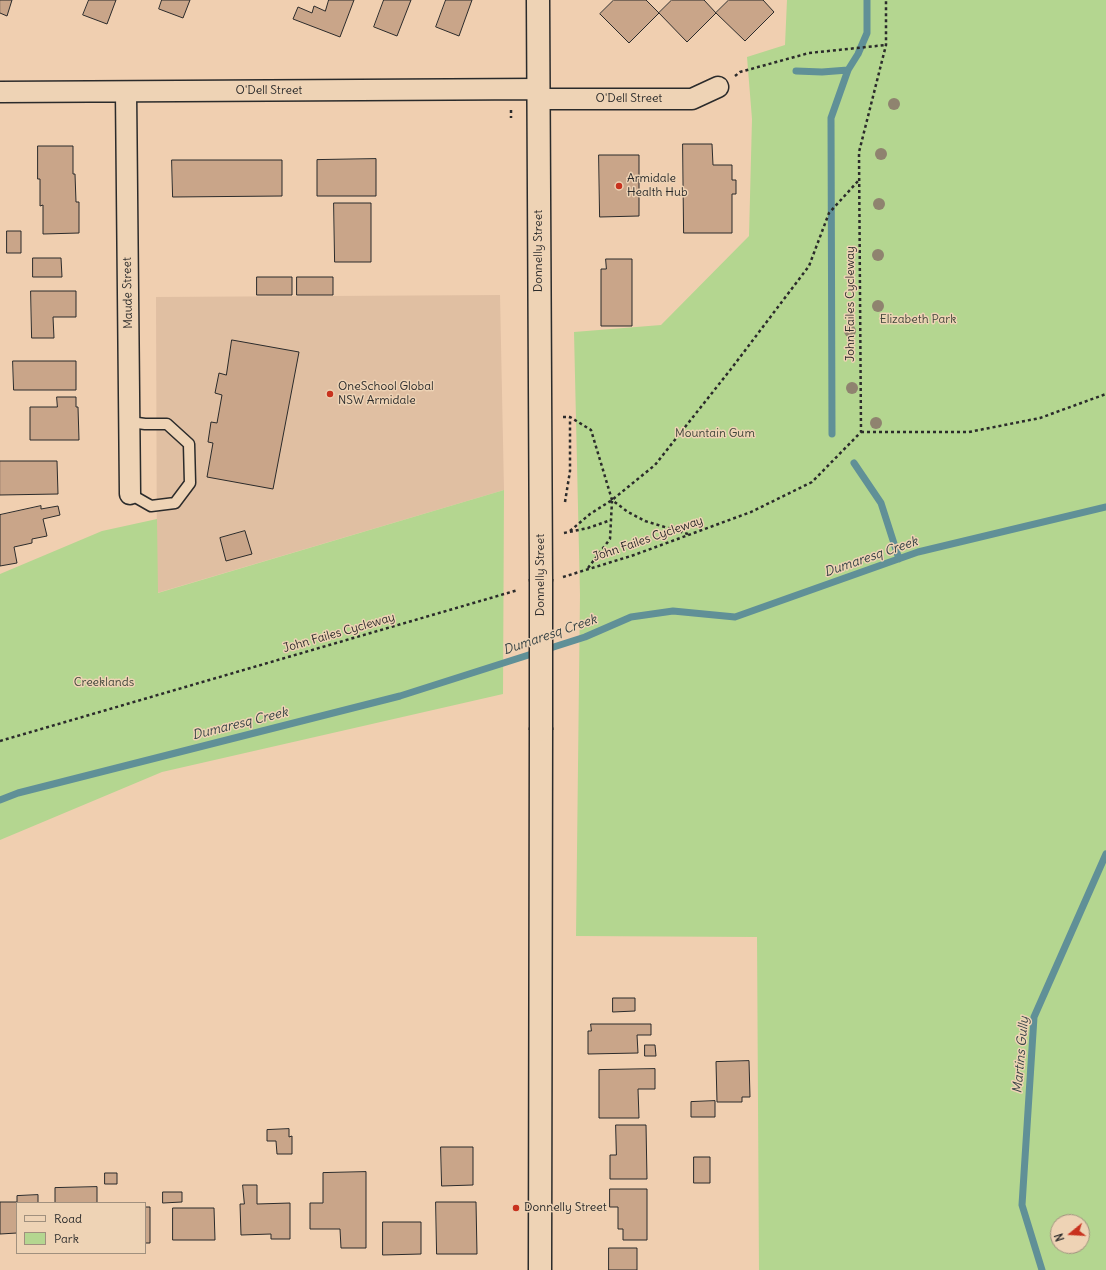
<!DOCTYPE html>
<html>
<head>
<meta charset="utf-8">
<style>
  body { margin:0 }
  #map { position:relative; width:1106px; height:1270px; overflow:hidden; background:#f0cfb0; font-family:Delius,sans-serif }
  canvas { display:block }
  .legend { position:absolute; left:16px; top:1202px; width:130px; height:52px; box-sizing:border-box; background:#eed3b5; border:1px solid #a0907e; margin:0; padding:5px 7px; list-style:none; font-size:12px; color:#2b2b2b }
  .legend li { display:flex; align-items:center; gap:8px; height:20px }
  .legend b { width:20px; border:1px solid #a0907e }
  .north { position:absolute; left:1050px; top:1214px; width:40px; height:40px; box-sizing:border-box; background:#eed3b5; border:1px solid #a0907e; border-radius:50%; rotate:252deg; font-size:11px; font-weight:700; line-height:16px; text-align:center; color:#2b2b2b }
  .north::after { content:''; display:block; margin:auto; width:14px; height:18px; background:#c8321e; clip-path:polygon(50% 0,100% 100%,50% 72%,0 100%) }
</style>
</head>
<body>
<div id="map">
<canvas width="1106" height="1270"></canvas>
<ul class="legend">
<li><b style="height:5px;background:#eed3b5"></b>Road</li>
<li><b style="height:11px;background:#b4d690"></b>Park</li>
</ul>
<div class="north">N</div>
</div>
<script>
const ctx = document.querySelector('canvas').getContext('2d');
ctx.lineJoin = 'round';
function fill(path, color) { ctx.fillStyle = color; ctx.fill(path, 'evenodd'); }
function trace(path, color, width, dash) { ctx.strokeStyle = color; ctx.lineWidth = width; ctx.lineCap = dash ? 'butt' : 'round'; ctx.setLineDash(dash || []); ctx.stroke(path); }
function drawText(font, color, halo, rows, align = 'center') {
  ctx.font = font + ' Delius,sans-serif'; ctx.lineWidth = 3; ctx.setLineDash([]); ctx.textBaseline = 'middle'; ctx.strokeStyle = halo; ctx.fillStyle = color; for (const [text, x, y, turn = 0] of rows) {
    ctx.save(); ctx.translate(x, y); ctx.rotate((+turn || 0) * Math.PI / 180); ctx.textAlign = isNaN(turn) ? turn : align; if (halo) ctx.strokeText(text, 0, 0); ctx.fillText(text, 0, 0); ctx.restore();
  }
}
fill(new Path2D(`
  M500,295L504,490L157,593L156,297Z`), '#e0bfa2');
fill(new Path2D(`
  M787,0H1106V1270H759L757,937L576,936L580,595L574,332L661,325L749,236L752,119L747,57L785,45ZM1058,1222H1082V1246H1058Z
  M504,490L503,694L162,772L0,840V574L102,531L157,519L158,593Z`), '#b4d690');
trace(new Path2D(`
  M796,71L822,72L848,70
  M832,434L831,118L848,70L858,54L867,33V0
  M854,463L881,503L899,559
  M0,800L18,793L400,696L585,637L631,617L673,611L735,617L918,552L1106,507
  M1042,1270L1022,1205L1034,1017L1106,854`), '#609097', 7);
const building = new Path2D(`
  M0,0H12L7,16L0,13Z
  M89,0H116L107,24L83,15Z
  M162,0H190L183,18L159,9Z
  M329,0H354L340,37L293,19L298,7L312,13L314,6L325,11Z
  M384,0H411L397,36L374,27Z
  M446,0H472L459,36L436,27Z
  M614,0H646L659,13L629,43L600,14Z
  M672,0H704L716,13L687,42L659,13Z
  M729,0H763L774,12L745,41L716,13Z
  M683,144H712L713,165H732V180H736V194H732V233H684Z
  M38,146H73V174H75L76,202H79V233L43,234V205L40,206V179H38Z
  M599,155H639V216L600,217Z
  M376,159V196H317V160Z
  M172,160H282V196L173,197Z
  M334,203H371V262H335Z
  M7,231H21V253H7Z
  M33,258H61L62,277H33Z
  M606,259H632V326H601V269H606Z
  M257,277H292V295H257Z
  M297,277H333V295H297Z
  M31,291H76V317H53L54,338H32Z
  M232,340L299,352L273,489L207,477L213,443L208,442L211,422L217,423L222,395L215,393L219,373L226,375Z
  M13,361H76V390H14Z
  M57,397H76V407H78L79,440H30V407H57Z
  M0,461H57L58,494L0,495Z
  M41,506V509L58,506L60,515L43,519L47,536L32,539V543L14,547L17,563L0,566V515Z
  M245,531L252,554L226,561L220,538Z
  M613,998H635V1011L613,1012Z
  M591,1024H651V1035H637L638,1053L588,1054V1031H591Z
  M645,1045H655L656,1056H645Z
  M749,1061L750,1097H742V1102H717L716,1062Z
  M655,1069V1089H638L639,1118H599V1070Z
  M715,1101V1117H691V1102Z
  M616,1125H646L647,1179H610V1155H616Z
  M289,1129V1137L292,1136V1154H277L276,1141H267V1130Z
  M441,1147H473V1185L442,1186Z
  M694,1157H710V1183H694Z
  M366,1172V1248H341L340,1229H310V1203H323V1173Z
  M105,1173H117V1184H105Z
  M243,1185H257V1204L290,1203V1239H271V1234L241,1235L240,1204H244Z
  M97,1187V1203H55V1188Z
  M610,1189H647V1240H623V1229H618V1207H610Z
  M163,1192H182V1202L163,1203Z
  M38,1195V1203H17V1233L0,1234V1202H17V1196Z
  M436,1202H476L477,1254H437Z
  M145,1207H150V1243H145Z
  M173,1208H214L215,1240H173Z
  M383,1222H421V1254L383,1255Z
  M609,1248H637V1270H609Z`);
fill(building, '#c9a589');
trace(building, '#2b2b2b', 1);
const lane = new Path2D(`
  M130,422L145,424H167L189,444L190,483L175,503L151,506L130,494`);
const street = new Path2D(`
  M0,92L539,89
  M126,92L130,494
  M538,99H692L718,87`);
const secondary = new Path2D(`
  M538,0L541,579
  M540,1270L541,730`);
trace(lane, '#2b2b2b', 13);
trace(street, '#2b2b2b', 23);
trace(secondary, '#2b2b2b', 25);
trace(new Path2D(`
  M735,76L740,72L809,53L886,45
  M511,110V118
  M563,417H570L591,430L612,500L628,512L645,521L688,534
  M861,432H969L1040,418L1106,394
  M565,502L570,471V417
  M570,531L590,514L612,500L655,465L731,369L809,266L829,213L859,180
  M564,533L588,528L611,520
  M588,568L610,539L612,501
  M563,577L634,555L751,512L812,482L861,432L859,152L886,45V0
  M0,741L518,590`), '#2b2b2b', 2.5, [3, 3]);
trace(lane, '#eed3b5', 10);
trace(street, '#eed3b5', 20);
trace(secondary, '#eed3b5', 22);
const secondaryBridge = new Path2D(`
  M541,579V730`);
trace(secondaryBridge, '#2b2b2b', 25, []);
trace(secondaryBridge, '#eed3b5', 22);
ctx.fillStyle = '#8f836f';
for (const [x, y] of [
  [894,104],
  [881,154],
  [879,204],
  [878,255],
  [878,306],
  [850,331],
  [852,388],
  [876,423]
]) { ctx.beginPath(); ctx.arc(x, y, 6, 0, 2 * Math.PI); ctx.fill(); }
for (const [x, y, r, color] of [
  [619,186,4,"#c8321e"],
  [330,394,4,"#c8321e"],
  [516,1208,4,"#c8321e"]
]) { const dot = new Path2D(); dot.arc(x, y, r, 0, 2 * Math.PI); ctx.fillStyle = color; ctx.fill(dot); trace(dot, '#eed3b5', 1.5); }
drawText('12px', '#2b2b2b', '#eed3b5', [
  ["O'Dell Street",269,91],
  ["O'Dell Street",629,99],
  ["Donnelly Street",539,251,-90],
  ["Maude Street",128,293,-91],
  ["John Failes Cycleway",851,304,-90],
  ["John Failes Cycleway",648,539,-19],
  ["Donnelly Street",541,575,-90],
  ["John Failes Cycleway",339,633,-16]
]);
drawText('12px', '#2b2b2b', '#eed3b5', [
  ["Armidale",627,179],
  ["Health Hub",627,193],
  ["OneSchool Global",338,387],
  ["NSW Armidale",338,401],
  ["Donnelly Street",524,1208]
], 'left');
drawText('12px', '#40453a', '#eed3b5', [
  ["Elizabeth Park",918,320],
  ["Mountain Gum",715,434],
  ["Creeklands",104,683]
]);
drawText('italic 13px', '#384446', '#eed3b5', [
  ["Dumaresq Creek",871,557,-19],
  ["Dumaresq Creek",550,635,-19],
  ["Dumaresq Creek",240,724,-14],
  ["Martins Gully",1021,1055,-85]
]);
</script>
</body>
</html>
